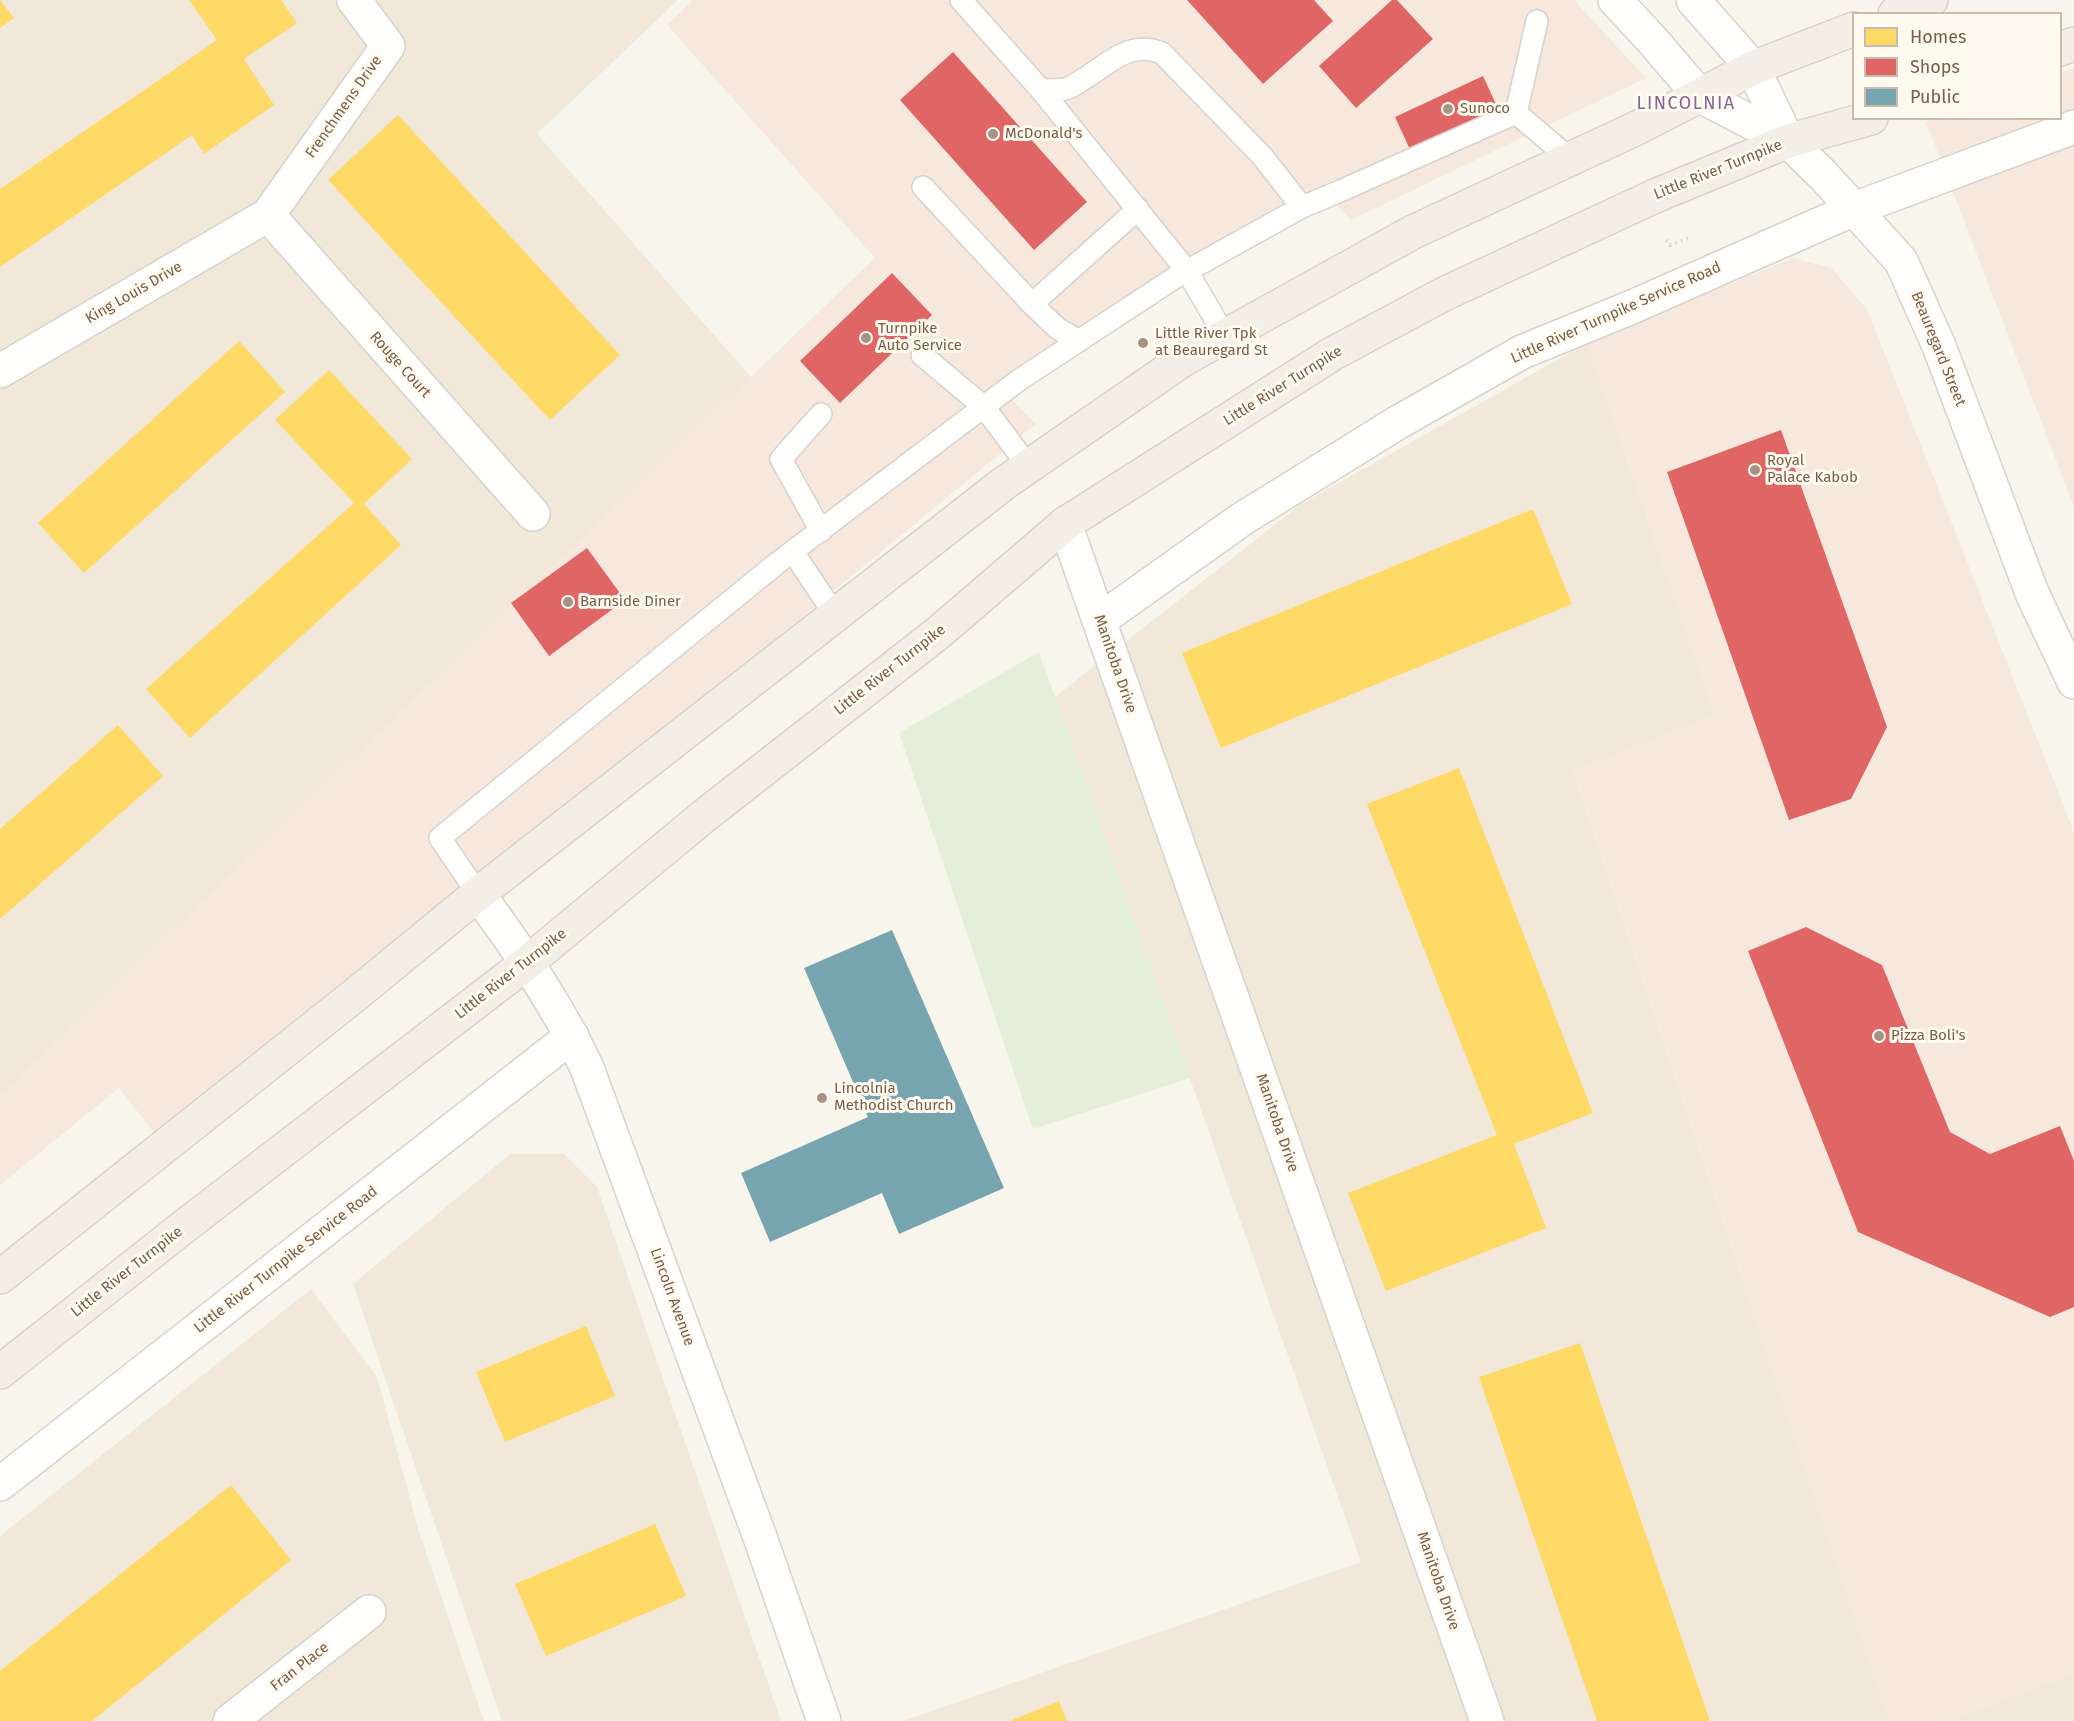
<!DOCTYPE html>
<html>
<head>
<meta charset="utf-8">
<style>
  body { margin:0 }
  #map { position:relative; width:2074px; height:1721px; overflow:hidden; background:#f8f5ed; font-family:"Fira Sans",sans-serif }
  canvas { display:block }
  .legend { position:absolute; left:1852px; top:12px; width:210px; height:108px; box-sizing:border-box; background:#fffaef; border:2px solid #c9bcad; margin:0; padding:8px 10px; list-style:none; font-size:18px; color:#795e4a }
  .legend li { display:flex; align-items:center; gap:12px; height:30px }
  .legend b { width:30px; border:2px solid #c9bcad }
</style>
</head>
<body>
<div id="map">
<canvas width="2074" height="1721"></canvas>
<ul class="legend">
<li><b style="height:16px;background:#ffd966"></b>Homes</li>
<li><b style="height:16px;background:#e06666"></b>Shops</li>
<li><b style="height:16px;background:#76a5af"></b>Public</li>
</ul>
</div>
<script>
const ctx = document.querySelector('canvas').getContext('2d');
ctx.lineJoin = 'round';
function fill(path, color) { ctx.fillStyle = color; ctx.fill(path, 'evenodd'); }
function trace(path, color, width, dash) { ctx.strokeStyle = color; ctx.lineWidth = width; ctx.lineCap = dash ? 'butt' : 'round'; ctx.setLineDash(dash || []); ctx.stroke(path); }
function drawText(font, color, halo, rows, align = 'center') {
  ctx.font = font + ' "Fira Sans",sans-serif'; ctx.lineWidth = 6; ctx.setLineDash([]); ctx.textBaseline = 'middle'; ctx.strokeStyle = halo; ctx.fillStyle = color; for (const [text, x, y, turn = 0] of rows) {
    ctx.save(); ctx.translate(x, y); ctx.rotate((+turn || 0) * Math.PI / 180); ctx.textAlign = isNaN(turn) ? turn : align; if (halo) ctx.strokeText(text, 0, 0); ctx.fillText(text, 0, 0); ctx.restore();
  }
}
fill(new Path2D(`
  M0,0H678L537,134L751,377L0,1096Z
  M1587,343L1715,715L1573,771L1889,1721H903L1361,1562L1055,697L1300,505Z
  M510,1154H564L597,1187L781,1721H502L353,1284Z
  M311,1289L377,1377L419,1532L484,1721H0V1536Z
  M2074,1673V1721H1948Z`), '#f1e8da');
fill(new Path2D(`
  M693,0H1574L1646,78L1351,220L1322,189L1008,396L1036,424L163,1144L119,1088L0,1185V1096L875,258L667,25Z
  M2074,68V507L1926,122L1935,118H2060L2061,73Z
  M1793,258L1831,268L1867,309L2074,832V1673L1948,1721H1889L1573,770L1715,715L1587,343Z`), '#f6e8dd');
fill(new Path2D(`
  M1039,652L1190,1078L1033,1129L899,733Z`), '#e3f0d7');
fill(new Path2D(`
  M0,0L14,18L0,28Z
  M189,0H281L297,23L244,59L274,105L204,154L192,135L0,267V189L217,40Z
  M398,115L620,355L550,420L328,180Z
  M239,341L285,392L84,573L38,523Z
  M329,370L412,459L364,504L401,545L190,738L146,689L354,503L275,420Z
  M1533,509L1572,604L1221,748L1182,653Z
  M118,725L163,776L0,919V829Z
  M1459,768L1593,1113L1514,1144L1546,1228L1386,1291L1348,1193L1497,1135L1367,804Z
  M586,1326L615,1396L505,1442L476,1372Z
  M1580,1343L1710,1721H1597L1479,1377Z
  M231,1485L291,1560L92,1721H0V1671Z
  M655,1524L686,1596L546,1656L515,1584Z
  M1059,1701L1067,1721H1010Z`), '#ffd966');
fill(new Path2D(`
  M1187,0H1314L1333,21L1263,84Z
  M1392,0H1397L1433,39L1356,108L1319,66Z
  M953,52L1087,202L1034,250L900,100Z
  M1483,76L1501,115L1413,156L1395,117Z
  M892,273L932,315L840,403L800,361Z
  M1781,430L1887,727L1851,799L1789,820L1667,472Z
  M587,548L625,600L549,656L511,603Z
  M1806,927L1882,965L1950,1132L1990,1154L2060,1126L2074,1161V1307L2050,1317L1858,1232L1748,951Z`), '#e06666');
fill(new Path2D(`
  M892,930L1004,1188L899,1234L882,1193L770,1242L741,1173L868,1117L804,968Z`), '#76a5af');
const lane = new Path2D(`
  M961,0L1041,90
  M1516,113L1537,21
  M923,187L1032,304L1057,328L1079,341
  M1032,304L1138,209
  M1225,336L1187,271L1041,90C1049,90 1058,90 1065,89C1071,88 1077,83 1082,80C1109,64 1128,40 1162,53L1262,156L1302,207
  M922,355L984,407L1028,466
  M821,531L781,459L821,414
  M793,552L835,615
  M478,894L440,838L776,564L1019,380L1176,277L1302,207L1338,192L1516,113L1569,158`);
const street = new Path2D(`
  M1788,141L1824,176L1901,261L1939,346L2032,593L2074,682
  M268,215L533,514
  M0,371L268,215L388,46L354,0
  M1065,524L1487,1721
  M1100,620L1242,519L1397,423L1522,352L1632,307L1854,209L2074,127
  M478,894C519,950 558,1005 587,1068L761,1540L824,1721
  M0,1484L572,1036
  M230,1721L369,1612`);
const secondary = new Path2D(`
  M1615,0L1653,41L1700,96L1788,141
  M1693,0L1753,68L1788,141`);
const primary = new Path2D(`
  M1895,14L1931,0
  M2060,49L2074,44
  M0,1277L355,995L478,894L1003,484L1184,359L1413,232L1637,128L1753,68L1854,29
  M0,1372L186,1225L528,962L704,816L938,633L1065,524L1332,354L1444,294L1655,196L1788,141L1871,118`);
trace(lane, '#d7d2cb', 24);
trace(street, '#d7d2cb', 36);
trace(secondary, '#d8d2ca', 36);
trace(primary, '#dad1ca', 36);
trace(new Path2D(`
  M1666,240L1670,245L1689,238`), '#dbd5ce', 4, [1.5, 4.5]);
trace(lane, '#fefefc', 21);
trace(street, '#fefefc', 33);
trace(secondary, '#fefefc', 33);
trace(primary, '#f3efe6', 33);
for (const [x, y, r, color] of [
  [1448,109,6,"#a59383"],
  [993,134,6,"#a59383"],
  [866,338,6,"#a59383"],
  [1143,343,6,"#a59383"],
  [1755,470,6,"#a59383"],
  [568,602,6,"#a59383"],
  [1879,1036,6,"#a59383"],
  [822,1098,6,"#a59383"]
]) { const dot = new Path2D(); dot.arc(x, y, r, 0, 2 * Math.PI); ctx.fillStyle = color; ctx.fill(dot); trace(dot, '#fffaef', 2); }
drawText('15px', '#795e4a', '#fffaef', [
  ["Frenchmens Drive",344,107,-55],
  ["Little River Turnpike",1718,170,-22],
  ["King Louis Drive",134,293,-30],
  ["Little River Turnpike Service Road",1616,313,-24],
  ["Beauregard Street",1938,349,68],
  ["Rouge Court",400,365,48],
  ["Little River Turnpike",1283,386,-32],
  ["Manitoba Drive",1115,664,71],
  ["Little River Turnpike",890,670,-38],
  ["Little River Turnpike",511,974,-38],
  ["Manitoba Drive",1277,1123,71],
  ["Little River Turnpike Service Road",286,1260,-38],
  ["Little River Turnpike",127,1272,-38],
  ["Lincoln Avenue",672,1297,70],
  ["Manitoba Drive",1438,1581,71],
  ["Fran Place",300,1667,-38]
]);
drawText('15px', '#795e4a', '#fffaef', [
  ["Sunoco",1460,109],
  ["McDonald's",1005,134],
  ["Turnpike",878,329],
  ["Auto Service",878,346],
  ["Little River Tpk",1155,334],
  ["at Beauregard St",1155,351],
  ["Royal",1767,461],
  ["Palace Kabob",1767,478],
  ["Barnside Diner",580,602],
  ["Pizza Boli's",1891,1036],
  ["Lincolnia",834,1089],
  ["Methodist Church",834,1106]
], 'left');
ctx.letterSpacing = '1.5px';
drawText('18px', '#886295', '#fffaef', [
  ["LINCOLNIA",1686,104]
]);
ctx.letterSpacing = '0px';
</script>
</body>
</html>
